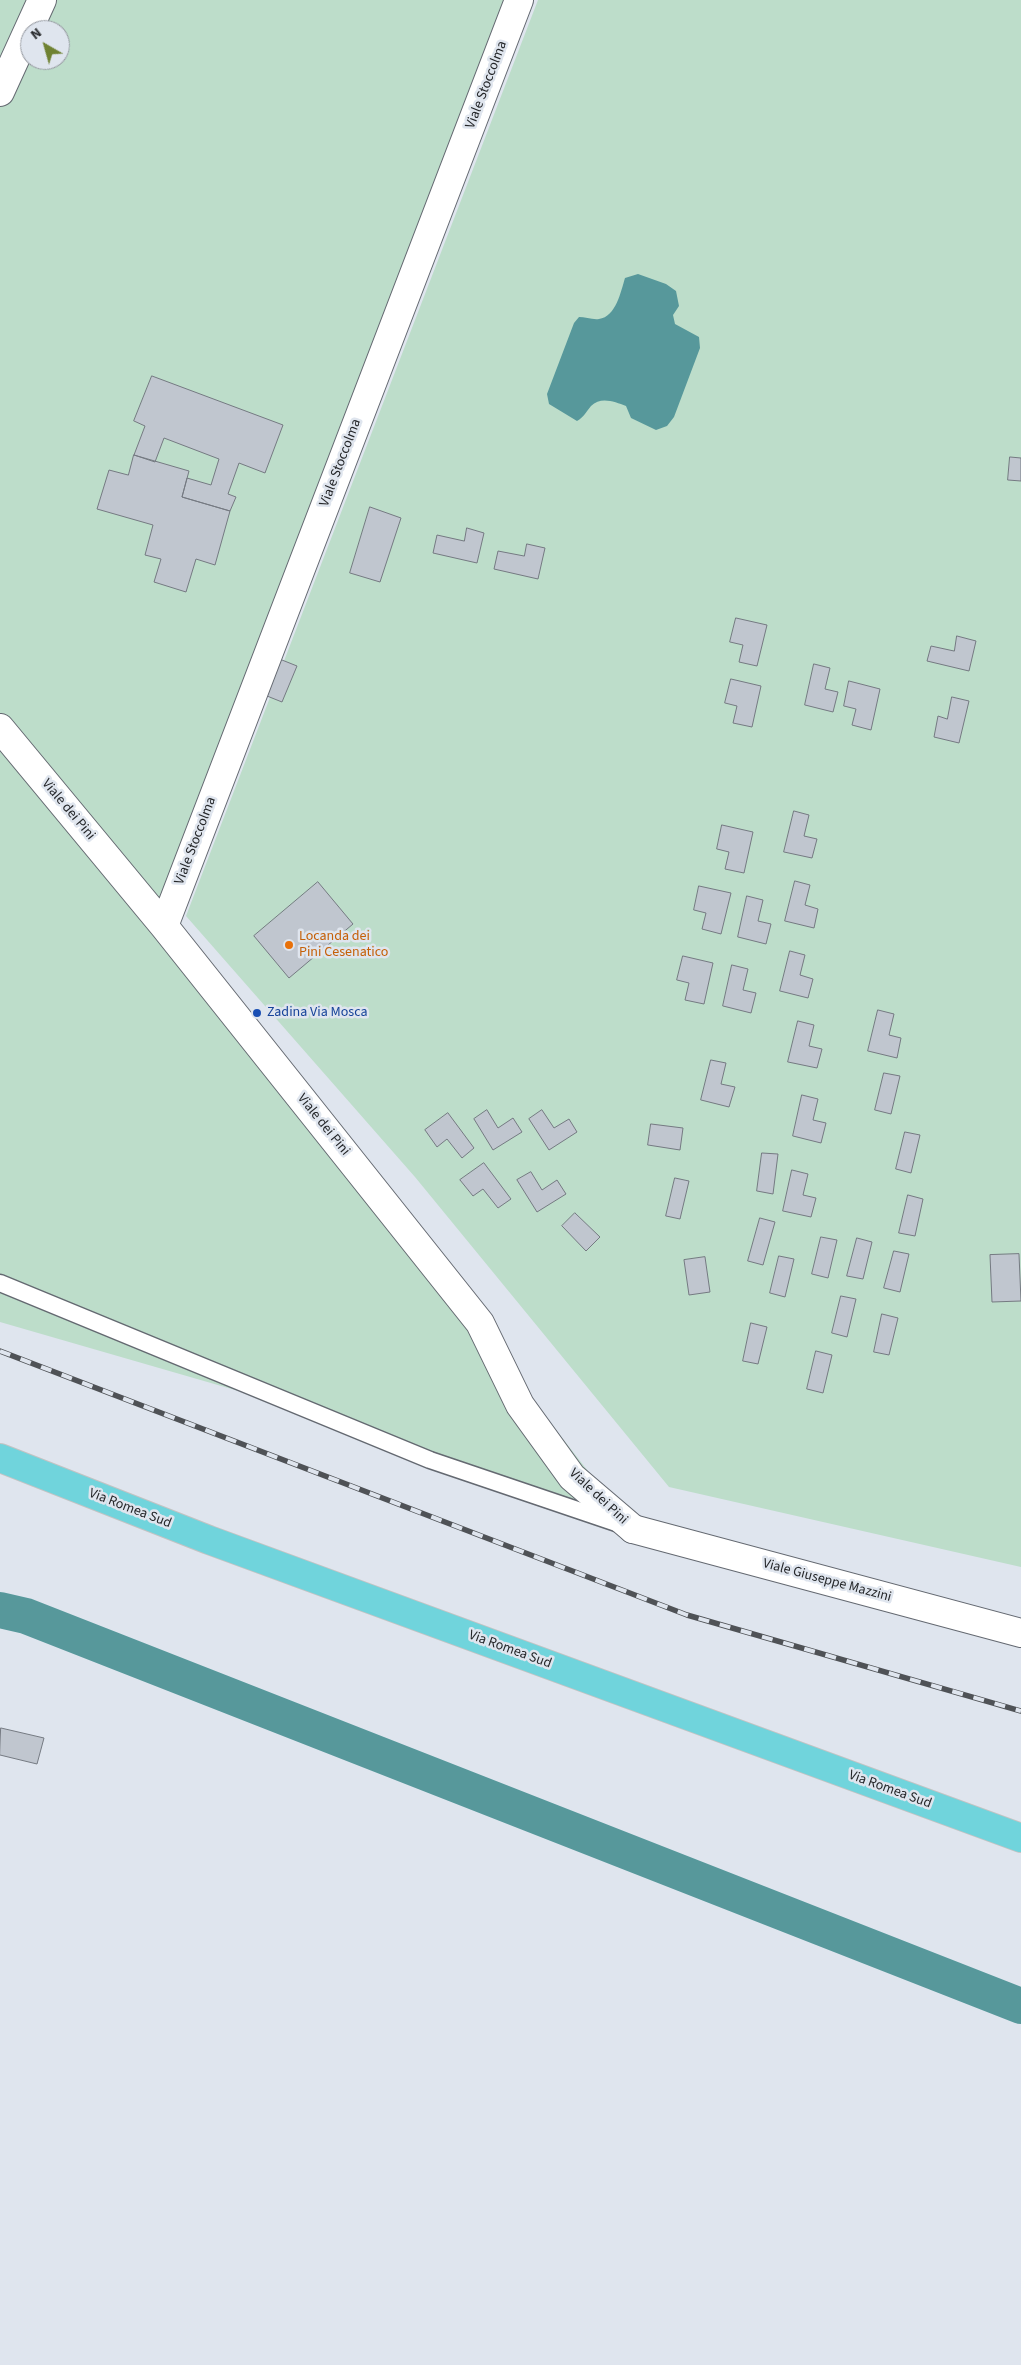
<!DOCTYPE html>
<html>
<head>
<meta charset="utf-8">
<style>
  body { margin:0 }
  #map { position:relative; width:1021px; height:2365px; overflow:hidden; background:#dfe5ee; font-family:"Source Sans 3",sans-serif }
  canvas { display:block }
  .north { position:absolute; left:20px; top:20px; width:50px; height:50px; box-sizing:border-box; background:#dfe5ee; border:1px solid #9599a0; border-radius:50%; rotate:322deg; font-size:14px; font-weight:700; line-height:20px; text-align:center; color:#25272a }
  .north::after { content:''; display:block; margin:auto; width:18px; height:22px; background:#6f8232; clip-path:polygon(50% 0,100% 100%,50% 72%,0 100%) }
</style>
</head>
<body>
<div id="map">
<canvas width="1021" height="2365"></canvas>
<div class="north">N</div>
</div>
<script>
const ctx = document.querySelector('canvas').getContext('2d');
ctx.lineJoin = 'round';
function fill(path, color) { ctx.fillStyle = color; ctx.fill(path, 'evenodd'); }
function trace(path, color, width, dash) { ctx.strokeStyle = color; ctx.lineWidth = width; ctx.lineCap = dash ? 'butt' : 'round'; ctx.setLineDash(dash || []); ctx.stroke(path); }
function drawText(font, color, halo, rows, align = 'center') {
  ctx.font = font + ' "Source Sans 3",sans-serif'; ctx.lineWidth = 5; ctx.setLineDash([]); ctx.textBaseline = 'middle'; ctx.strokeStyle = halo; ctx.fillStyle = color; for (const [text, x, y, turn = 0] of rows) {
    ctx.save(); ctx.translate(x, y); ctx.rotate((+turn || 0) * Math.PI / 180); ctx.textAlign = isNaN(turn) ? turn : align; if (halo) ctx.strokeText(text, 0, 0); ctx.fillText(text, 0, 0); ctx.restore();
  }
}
fill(new Path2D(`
  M0,0H531L164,926L633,1529L325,1416L0,1322ZM30,30H60V60H30Z
  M538,0H1021V1567L669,1487L415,1177L186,916Z`), '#bdddca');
fill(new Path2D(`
  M638,274L666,284L676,291L679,306L673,315L675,324L699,337L700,348L674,417L667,426L656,430L631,418L626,406C615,402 601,396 591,406C586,412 584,417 577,421L549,404L547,394L574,323L579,317C585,317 593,320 599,319C616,317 621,291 625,278Z`), '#57989b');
trace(new Path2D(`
  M0,1610L26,1616L1021,2006`), '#57989b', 36);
const building = new Path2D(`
  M152,376L283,425L265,473L239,463L228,494L236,497L230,511L182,497L187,478L211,485L219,459L164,438L155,462L134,455L145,426L134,421Z
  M134,455L189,471L182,497L230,511L215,565L196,559L186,592L154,582L161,559L145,555L153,525L97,509L109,470L128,475Z
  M1010,457L1021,458V481L1008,480Z
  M370,507L401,518L380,582L350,573Z
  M467,528L484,533L477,563L433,553L437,535L464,541Z
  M527,544L545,548L538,579L494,569L498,551L524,556Z
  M736,618L767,625L757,666L739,662L743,645L730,642Z
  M957,636L976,641L969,671L927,661L931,646L954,651Z
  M277,658L297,666L282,702L262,694Z
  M814,664L830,668L825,689L838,692L833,712L805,705Z
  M731,679L761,686L752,727L733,723L737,706L725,703Z
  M849,681L880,689L871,730L852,725L856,709L844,706Z
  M952,697L969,701L959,743L934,737L938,716L947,719Z
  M794,811L809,815L804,836L817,839L812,858L784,852Z
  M722,825L753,832L744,873L725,869L729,852L717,849Z
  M795,881L810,885L805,905L818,909L814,928L785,921Z
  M318,882L353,924L289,978L254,936Z
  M699,886L731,893L721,934L702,929L706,913L694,910Z
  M747,896L763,900L758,921L771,924L766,944L738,937Z
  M790,951L805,955L800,975L813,979L808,998L780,991Z
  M683,956L713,963L704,1004L685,1000L689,983L677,980Z
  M732,965L748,969L743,990L756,993L751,1013L723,1006Z
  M878,1010L894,1014L889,1035L901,1038L897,1058L868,1051Z
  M798,1021L814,1025L809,1046L822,1049L817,1068L788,1062Z
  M711,1060L726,1063L721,1084L735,1087L729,1107L701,1100Z
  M884,1073L900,1076L891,1114L875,1110Z
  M802,1095L818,1099L813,1120L826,1123L821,1143L793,1136Z
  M487,1110L498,1128L513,1118L522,1132L493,1150L474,1119Z
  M542,1110L554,1128L569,1119L577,1132L549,1150L529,1119Z
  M448,1113L474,1148L462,1158L447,1139L437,1147L425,1130Z
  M651,1124L683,1128L680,1150L648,1145Z
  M905,1132L920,1135L911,1173L896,1169Z
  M762,1153L778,1154L773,1194L757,1191Z
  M484,1163L511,1199L498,1208L483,1189L473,1196L460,1180Z
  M792,1170L808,1174L803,1195L816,1198L811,1217L783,1211Z
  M531,1172L542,1190L557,1180L566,1194L537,1212L517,1180Z
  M675,1178L689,1181L680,1219L666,1216Z
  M908,1195L923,1199L915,1236L899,1233Z
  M575,1213L600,1237L586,1251L562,1226Z
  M760,1218L775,1222L763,1265L748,1261Z
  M821,1237L837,1240L828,1278L812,1274Z
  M857,1238L872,1242L863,1279L847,1276Z
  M894,1251L909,1254L900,1292L884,1288Z
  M1019,1254L1021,1301L992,1302L990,1255Z
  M779,1256L794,1259L785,1297L770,1293Z
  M705,1257L710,1292L689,1295L684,1260Z
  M841,1296L856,1299L847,1337L832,1333Z
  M882,1314L898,1318L889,1355L874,1352Z
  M751,1323L767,1327L758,1364L743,1361Z
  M816,1351L832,1355L823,1393L807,1389Z
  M1,1728L44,1738L37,1764L0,1755Z`);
fill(building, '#c0c6cf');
trace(building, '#757a82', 1);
const lane = new Path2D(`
  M0,1283L430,1460L619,1524`);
const street = new Path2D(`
  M0,92L42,0
  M0,728L164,926L480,1323L520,1405L572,1477L633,1529
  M164,926L519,0`);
const secondary = new Path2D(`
  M633,1529L1021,1633`);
const primary = new Path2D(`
  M0,1458L209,1540L1021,1838`);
trace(lane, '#646971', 19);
trace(street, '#646971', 30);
trace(secondary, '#646971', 30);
trace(primary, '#c2c3c3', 30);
trace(lane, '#fff', 16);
trace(street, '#fff', 28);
trace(secondary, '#fff', 28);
trace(primary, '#70d4dc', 28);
const rail = new Path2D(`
  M0,1351L687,1615L1021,1711`);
trace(rail, '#4f5256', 5.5);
trace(rail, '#dfe5ee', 4, [11]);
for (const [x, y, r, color] of [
  [289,945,5,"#e8710a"],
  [257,1013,5,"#1a4fb4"]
]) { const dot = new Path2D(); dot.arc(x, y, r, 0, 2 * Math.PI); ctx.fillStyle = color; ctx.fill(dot); trace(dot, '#dfe5ee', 2); }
drawText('14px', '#25272a', '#dfe5ee', [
  ["Viale Stoccolma",487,85,-69],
  ["Viale Stoccolma",341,463,-69],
  ["Viale dei Pini",68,810,50],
  ["Viale Stoccolma",196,841,-69],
  ["Viale dei Pini",323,1125,51],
  ["Viale dei Pini",598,1497,43],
  ["Via Romea Sud",130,1509,21],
  ["Viale Giuseppe Mazzini",827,1581,15],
  ["Via Romea Sud",510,1650,20],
  ["Via Romea Sud",890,1790,20]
]);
drawText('14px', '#c56008', '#dfe5ee', [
  ["Locanda dei",299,937],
  ["Pini Cesenatico",299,953]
], 'left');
drawText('14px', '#164399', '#dfe5ee', [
  ["Zadina Via Mosca",267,1013]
], 'left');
</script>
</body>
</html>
